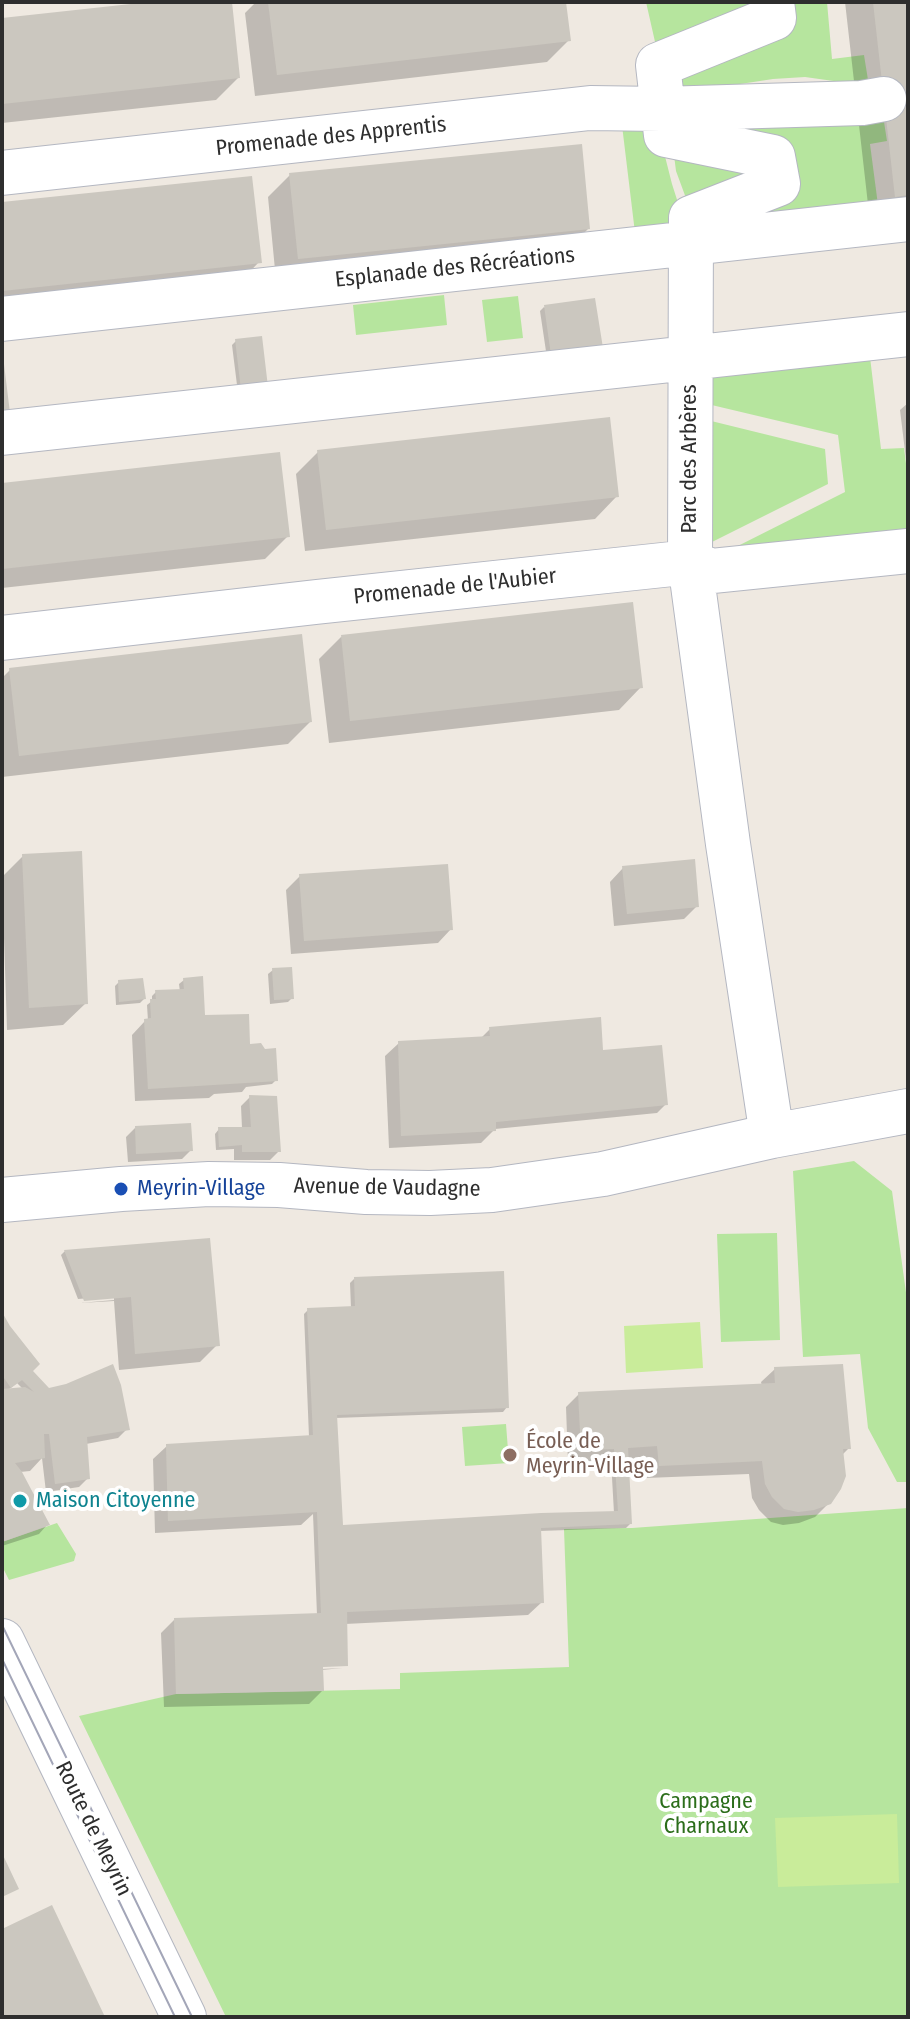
<!DOCTYPE html>
<html>
<head>
<meta charset="utf-8">
<style>
  body { margin:0 }
  #map { position:relative; width:910px; height:2019px; overflow:hidden; background:#efe9e1; font-family:"Fira Sans Condensed",sans-serif }
  canvas { display:block }
  .frame { position:absolute; inset:0; border:4px solid #2e2e2e; pointer-events:none }
</style>
</head>
<body>
<div id="map">
<canvas width="910" height="2019"></canvas>
<div class="frame"></div>
</div>
<script>
const ctx = document.querySelector('canvas').getContext('2d');
ctx.lineJoin = 'round';
function fill(path, color) { ctx.fillStyle = color; ctx.fill(path, 'evenodd'); }
function trace(path, color, width, dash) { ctx.strokeStyle = color; ctx.lineWidth = width; ctx.lineCap = dash ? 'butt' : 'round'; ctx.setLineDash(dash || []); ctx.stroke(path); }
function drawText(font, color, halo, rows, align = 'center') {
  ctx.font = font + ' "Fira Sans Condensed",sans-serif'; ctx.lineWidth = 8; ctx.setLineDash([]); ctx.textBaseline = 'middle'; ctx.strokeStyle = halo; ctx.fillStyle = color; for (const [text, x, y, turn = 0] of rows) {
    ctx.save(); ctx.translate(x, y); ctx.rotate((+turn || 0) * Math.PI / 180); ctx.textAlign = isNaN(turn) ? turn : align; if (halo) ctx.strokeText(text, 0, 0); ctx.fillText(text, 0, 0); ctx.restore();
  }
}
fill(new Path2D(`
  M646,2H763L658,55Z
  M779,2H827L832,59L864,55L869,86L805,77L773,79L668,95L665,70Z
  M882,109L887,141L870,144L878,205L699,234L785,193L674,131Z
  M621,117H655L672,184L680,209L681,235L636,241Z
  M673,147L766,165L690,209L676,171Z
  M444,295L447,325L356,335L353,305Z
  M518,296L523,338L487,342L482,300Z
  M870,357L881,449L904,448L908,479V545L710,560L845,492L838,435L699,402L698,366Z
  M699,418L825,449L828,484L698,549Z
  M854,1161L892,1191L908,1307V1482H897L868,1428L860,1354L803,1357L793,1171Z
  M777,1233L780,1340L721,1342L717,1234Z
  M506,1424L509,1463L465,1466L462,1427Z
  M908,1508V2017H226L79,1716L176,1694L400,1689V1673L569,1667L564,1529L632,1528Z
  M57,1523L76,1554L74,1561L9,1580L2,1566V1542Z`), '#b6e59e');
fill(new Path2D(`
  M700,1322L703,1368L626,1373L624,1326Z
  M897,1814L899,1883L778,1887L775,1818Z`), '#c9ec9a');
fill(new Path2D(`
  M168,2H230L238,78L216,100L2,123V20Z
  M256,2H564L569,40L547,62L255,96L245,13Z
  M845,2H908V218L870,222Z
  M290,175L588,229L566,251L276,280L268,197Z
  M2,204L259,262L237,285L2,310Z
  M544,307L596,351L547,358L540,311Z
  M236,341L266,386L238,393L232,345Z
  M908,403V476L900,410Z
  M318,452L617,496L595,519L305,551L296,474Z
  M2,485L288,536L265,559L2,588Z
  M341,637L641,687L619,710L329,743L319,659Z
  M10,670L310,722L288,744L2,777V678Z
  M23,856L86,1003L63,1025L7,1030L2,877Z
  M623,868L697,906L684,919L614,926L610,882Z
  M300,876L451,929L438,943L291,954L286,890Z
  M273,970L292,998L288,1002L270,1004L268,974Z
  M184,980L203,1014L249,1046L264,1051L276,1080L272,1084L246,1087L242,1092L214,1094L209,1098L135,1101L132,1035L145,1021H148L147,1005L152,1001V996L156,992H180L179,984Z
  M119,982L144,999L140,1003L116,1005L115,986Z
  M490,1029L601,1052L666,1104L657,1113L495,1129L481,1143L389,1148L385,1056L399,1043L480,1039Z
  M250,1097L279,1151L270,1160H234V1149L216,1150L215,1134L219,1129L242,1128L241,1106Z
  M135,1128L191,1150L182,1159L128,1162L126,1137Z
  M65,1251L217,1345L200,1362L119,1370L114,1301L80,1303L114,1300V1296L78,1299L61,1255Z
  M354,1279L507,1407L503,1412L335,1418L340,1531L614,1513L611,1460L568,1463L566,1407L579,1394L762,1386L761,1382L775,1369L849,1448L842,1455L829,1503L815,1517L799,1523L783,1525L771,1522L759,1510L752,1498L749,1474L646,1478L645,1459L627,1460L630,1524L626,1528L539,1531L542,1602L528,1615L345,1624L321,1665V1669L343,1668L321,1670L322,1691L309,1704L164,1707L161,1633L174,1620L317,1615L313,1514L301,1525L155,1533L153,1459L167,1446L309,1437L304,1314L308,1310L351,1308L350,1283Z
  M2,1316L31,1371L46,1388L127,1429L118,1438L86,1444L88,1478L79,1487L46,1492L42,1458L30,1471L20,1472L47,1525L39,1534L2,1546ZM17,1383L23,1389L8,1390Z`), '#0003');
fill(new Path2D(`
  M149,2H232L240,78L2,104V18Z
  M268,2H566L571,41L277,75Z
  M873,2H908V195L895,197Z
  M582,144L590,229L298,259L289,173Z
  M252,176L262,263L2,291V202Z
  M595,298L603,348L551,355L544,305Z
  M262,336L268,387L241,390L235,339Z
  M2,364H4L10,413L2,414Z
  M610,417L619,497L326,530L317,450Z
  M280,452L290,537L2,569V483Z
  M633,602L643,688L350,721L341,635Z
  M302,634L312,722L19,756L9,668Z
  M82,851L88,1004L29,1008L22,854Z
  M695,859L699,907L627,914L622,866Z
  M448,864L453,930L304,941L299,874Z
  M292,967L294,999L274,1000L272,968Z
  M203,976L205,1015L249,1014L250,1044L261,1043L265,1049L276,1048L278,1081L148,1089L144,1019L151,1018L150,999H156L155,990L184,989L183,978Z
  M143,978L146,999L119,1002L118,980Z
  M601,1017L603,1050L662,1045L668,1105L496,1122V1131L401,1136L398,1041L490,1036L489,1027Z
  M249,1095L277,1096L281,1152H242V1145L219,1147L218,1127H251Z
  M191,1123L193,1151L136,1154L135,1126Z
  M210,1238L220,1346L135,1354L131,1297L84,1301L64,1250Z
  M504,1271L509,1408L337,1415L343,1525L541,1513L618,1511L614,1449L581,1450L578,1392L775,1383L774,1367L843,1364L851,1449H843L846,1476L841,1489L831,1504L814,1510L798,1512L784,1509L772,1497L765,1484L762,1461L659,1466L657,1446L628,1448L632,1524L541,1528L544,1603L347,1612L348,1666L323,1667L324,1691L176,1694L174,1618L321,1613L317,1512L168,1521L166,1444L313,1435L307,1308L355,1306L354,1277Z
  M2,1312L10,1326L40,1364L33,1371L49,1388L66,1384L113,1364L121,1385L130,1430L87,1437L90,1479L55,1484L49,1434H44L45,1458L15,1463L22,1472L50,1525L2,1542V1389L25,1387L34,1392L22,1380L11,1388L2,1375Z
  M2,1853L19,1889L2,1897Z
  M52,1905L105,2017H30L29,2015L26,2017H2V1929Z`), '#cbc7bf');
const minor = new Path2D(`
  M772,2L774,18L658,65L666,135L773,157L778,184L691,218L690,563L728,844L772,1136
  M2,173L590,108L661,109L862,103L884,99
  M2,319L908,219
  M2,433L908,334
  M2,638L316,602L672,564L690,563L712,571L908,551
  M2,1200L121,1189L209,1184L279,1185L366,1192L430,1193L492,1190L603,1174L772,1136L908,1111
  M2,1641L184,2017`);
trace(minor, '#b4b7c1', 46);
trace(minor, '#fff', 44);
trace(new Path2D(`
  M2,1625L192,2017
  M2,1659L175,2017`), '#a3a6b8', 2);
for (const [x, y, r, color] of [
  [121,1189,8,"#1a4fb4"],
  [510,1455,8,"#8d6e63"],
  [20,1501,8,"#0f9aa8"]
]) { const dot = new Path2D(); dot.arc(x, y, r, 0, 2 * Math.PI); ctx.fillStyle = color; ctx.fill(dot); trace(dot, '#fff', 3); }
drawText('22px', '#2e2e2e', '#fff', [
  ["Promenade des Apprentis",331,137,-6],
  ["Esplanade des Récréations",455,268,-6],
  ["Parc des Arbères",690,459,-90],
  ["Promenade de l'Aubier",455,587,-6],
  ["Avenue de Vaudagne",387,1188,1],
  ["Route de Meyrin",93,1829,64]
]);
drawText('22px', '#164399', '#fff', [
  ["Meyrin-Village",137,1189]
], 'left');
drawText('22px', '#785e54', '#fff', [
  ["École de",526,1442],
  ["Meyrin-Village",526,1467]
], 'left');
drawText('22px', '#0d838f', '#fff', [
  ["Maison Citoyenne",36,1501]
], 'left');
drawText('22px', '#2c6e1b', '#fff', [
  ["Campagne",706,1802],
  ["Charnaux",706,1827]
]);
</script>
</body>
</html>
